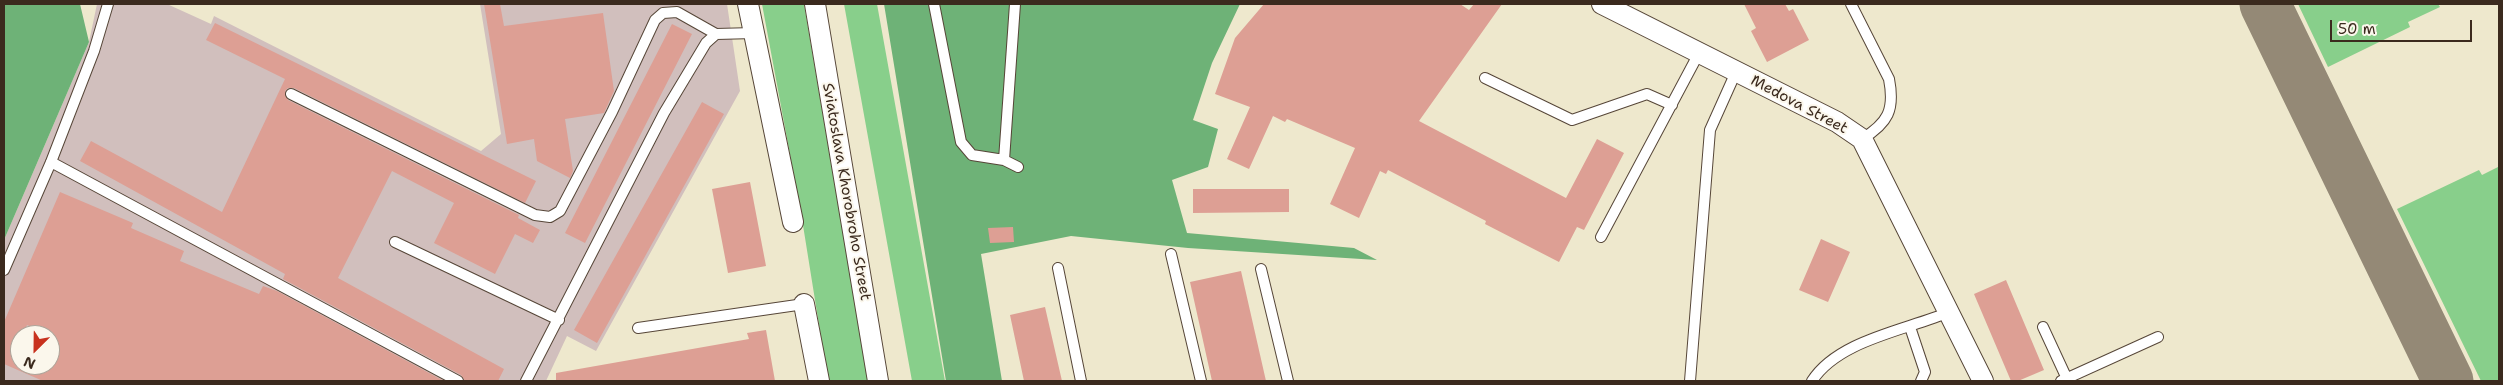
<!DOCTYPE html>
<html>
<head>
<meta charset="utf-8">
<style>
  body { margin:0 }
  #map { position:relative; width:2503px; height:385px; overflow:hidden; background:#eee8cd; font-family:"Shantell Sans",sans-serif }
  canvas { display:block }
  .frame { position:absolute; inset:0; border:5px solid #3b2a1e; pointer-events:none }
  .north { position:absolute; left:10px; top:325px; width:50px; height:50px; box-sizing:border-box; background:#fbf7ec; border:1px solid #aea59a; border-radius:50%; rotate:203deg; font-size:14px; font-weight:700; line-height:20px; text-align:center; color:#3b2a1e }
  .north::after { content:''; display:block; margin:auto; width:18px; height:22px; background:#c8321e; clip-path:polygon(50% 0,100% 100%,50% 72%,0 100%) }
  .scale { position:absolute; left:2330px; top:20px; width:142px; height:22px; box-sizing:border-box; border:2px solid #3b2a1e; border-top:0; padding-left:6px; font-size:15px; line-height:18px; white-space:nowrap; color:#3b2a1e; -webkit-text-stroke:4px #fbf7ec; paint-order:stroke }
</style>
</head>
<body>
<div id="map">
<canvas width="2503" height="385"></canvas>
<div class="frame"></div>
<div class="north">N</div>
<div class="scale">50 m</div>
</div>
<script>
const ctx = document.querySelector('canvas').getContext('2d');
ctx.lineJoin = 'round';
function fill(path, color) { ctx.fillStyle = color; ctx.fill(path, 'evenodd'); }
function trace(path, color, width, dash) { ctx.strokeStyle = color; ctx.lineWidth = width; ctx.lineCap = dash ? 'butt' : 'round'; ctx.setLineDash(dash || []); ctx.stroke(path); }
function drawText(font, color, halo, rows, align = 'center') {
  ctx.font = font + ' "Shantell Sans",sans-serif'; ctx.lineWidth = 4; ctx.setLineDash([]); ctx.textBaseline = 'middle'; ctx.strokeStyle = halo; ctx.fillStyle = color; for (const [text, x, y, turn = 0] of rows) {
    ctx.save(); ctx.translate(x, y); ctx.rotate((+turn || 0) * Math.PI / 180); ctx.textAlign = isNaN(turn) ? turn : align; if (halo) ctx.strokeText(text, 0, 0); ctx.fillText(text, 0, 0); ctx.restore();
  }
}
fill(new Path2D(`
  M97,4H167L211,24L214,16L481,151L501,134L480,4H727L740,91L596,351L567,336L546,381H4V240L89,42ZM20,335H50V365H20Z`), '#d1bfbd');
fill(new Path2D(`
  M762,4H804L868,381H828L802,219Z
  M844,4H877L945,381H912Z
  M2298,4H2438L2440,7L2408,22L2410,27L2328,67Z
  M2498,167L2499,381H2481L2397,209L2479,170L2482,175Z`), '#88cf8b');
fill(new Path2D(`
  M4,4H80L89,42L4,240Z
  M884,4H1240L1212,63L1193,120L1218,129L1208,167L1172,180L1187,233L1354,248L1377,260L1188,248L1071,236L981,254L1002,381H946Z`), '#6eb277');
trace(new Path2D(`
  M2265,4L2448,381`), '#948976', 51);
fill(new Path2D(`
  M484,4H500L504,26L603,13L614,91L604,113L565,119L573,171L570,178L537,161L534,139L507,144Z
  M1264,4H1460L1469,10L1474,4H1502L1419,121L1566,198L1597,139L1624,153L1584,230L1577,227L1559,262L1485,224L1486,221L1388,170L1386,174L1380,171L1359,218L1330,204L1355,148L1287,119L1285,122L1273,116L1249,169L1227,159L1250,107L1215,94L1235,38Z
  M1744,4H1785L1789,11L1793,9L1809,40L1767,62L1751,31L1756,28Z
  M215,23L536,181L525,203L294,88H288L285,91L288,100L519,215L518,218L540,230L533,243L515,234L495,274L434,243L454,203L392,171L338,278L504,369L498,381H465L461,375L283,279L285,274L80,161L91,141L222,212L285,79L206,40Z
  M672,24L692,34L585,243L565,233Z
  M702,102L724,114L597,343L574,330Z
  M750,182L766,266L728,273L712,189Z
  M1193,189H1289V212L1193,213Z
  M60,192L133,223L131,228L184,251L180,261L259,294L263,286L277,291L444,381H43L4,364V322ZM27,325L50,335V365H20V335H23Z
  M1013,227L1014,242L990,243L988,228Z
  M1821,239L1850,252L1828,302L1799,290Z
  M1241,271L1266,381H1212L1190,282Z
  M2006,280L2044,370L2018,381H2011L1974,294Z
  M1045,307L1062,381H1024L1010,315Z
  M766,330L775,381H556V373L749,339L747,333Z`), '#dd9f94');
const lane = new Path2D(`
  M934,4L961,142L972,155L1004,160L1018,167
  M1851,4L1889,79C1895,110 1888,123 1862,139
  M1485,78L1572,120L1647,94L1672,105
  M291,94L535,215L550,217L560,211L612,112L655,20L663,13L677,12L716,34
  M1004,160L1015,4
  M51,162L458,381
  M1601,237L1699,53
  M395,242L559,320
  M1171,254L1201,381
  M1058,268L1081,381
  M1261,269L1288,381
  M4,270L51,162L94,51L108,4
  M1910,327L1925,372L1921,381
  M2043,327L2068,381
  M638,328L804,304
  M526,381L664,113L706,43L716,34L754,33
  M1690,381L1710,130L1736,72
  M1812,381C1838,340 1907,330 1949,312
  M2061,381L2158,337`);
const street = new Path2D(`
  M748,4L793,222
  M815,4L878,381
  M1602,4L1837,122L1862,139L1983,381
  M804,304L819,381`);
trace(lane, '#564638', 12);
trace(street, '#564638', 22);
trace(lane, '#fff', 10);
trace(street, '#fff', 20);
drawText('15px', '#3b2a1e', '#fbf7ec', [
  ["Medova Street",1799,105,28],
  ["Sviatoslava Khorobroho Street",846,192,80]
]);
</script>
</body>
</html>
